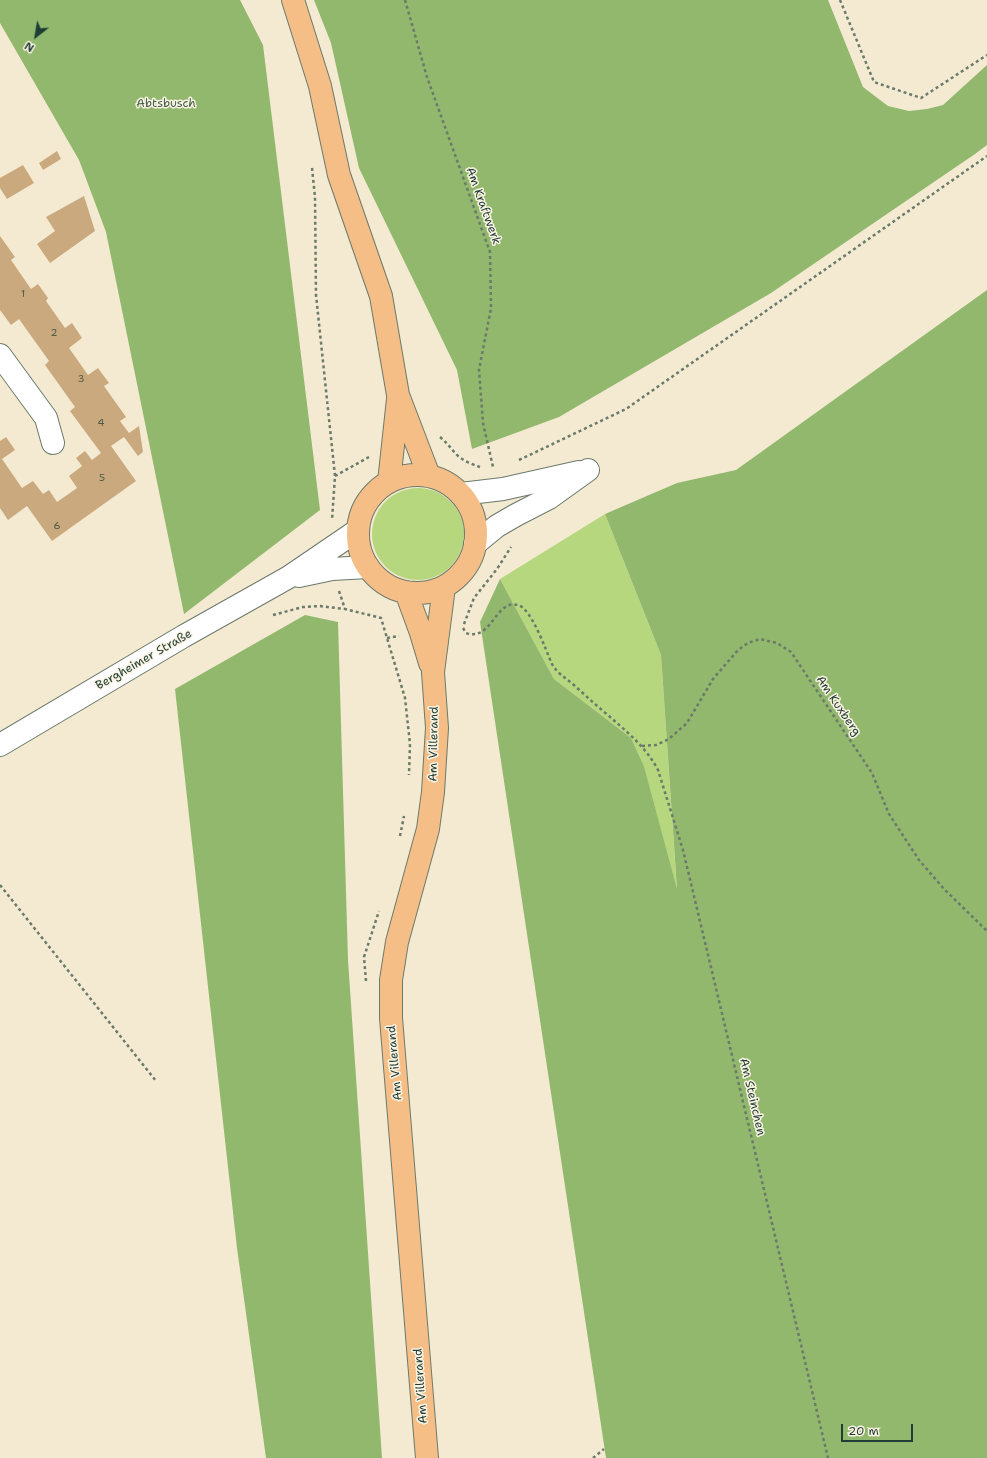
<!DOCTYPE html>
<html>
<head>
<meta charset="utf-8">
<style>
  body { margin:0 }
  #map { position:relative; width:987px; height:1458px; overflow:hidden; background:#f4ead2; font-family:"Shantell Sans",sans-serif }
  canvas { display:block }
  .north { position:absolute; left:16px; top:16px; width:40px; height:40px; -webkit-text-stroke:3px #fcf5e5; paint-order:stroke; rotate:211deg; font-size:11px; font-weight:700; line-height:16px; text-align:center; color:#1f3d34 }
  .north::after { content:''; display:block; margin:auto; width:14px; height:18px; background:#1f3d34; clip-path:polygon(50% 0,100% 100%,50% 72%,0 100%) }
  .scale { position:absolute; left:841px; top:1424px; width:72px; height:18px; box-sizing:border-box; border:2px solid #1f3d34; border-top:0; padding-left:5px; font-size:12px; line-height:14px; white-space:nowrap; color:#1f3d34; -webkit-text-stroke:3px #fcf5e5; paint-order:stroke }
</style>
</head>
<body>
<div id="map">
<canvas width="987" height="1458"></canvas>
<div class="north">N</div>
<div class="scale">20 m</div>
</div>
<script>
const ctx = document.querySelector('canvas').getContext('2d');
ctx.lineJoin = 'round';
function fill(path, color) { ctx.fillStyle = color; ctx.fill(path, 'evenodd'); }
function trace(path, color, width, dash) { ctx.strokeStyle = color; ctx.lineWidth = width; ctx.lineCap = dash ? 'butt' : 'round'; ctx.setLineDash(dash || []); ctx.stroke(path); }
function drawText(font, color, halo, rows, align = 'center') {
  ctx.font = font + ' "Shantell Sans",sans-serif'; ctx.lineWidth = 3; ctx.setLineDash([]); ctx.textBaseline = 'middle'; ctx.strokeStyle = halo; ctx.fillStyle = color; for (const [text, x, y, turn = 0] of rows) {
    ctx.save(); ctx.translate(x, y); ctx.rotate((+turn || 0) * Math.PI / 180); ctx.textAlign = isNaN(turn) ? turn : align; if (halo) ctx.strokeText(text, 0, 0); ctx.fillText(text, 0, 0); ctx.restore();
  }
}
fill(new Path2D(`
  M372 534a46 46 0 1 1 92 0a46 46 0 1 1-92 0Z
  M605,514L661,655L677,891L644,766L631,738L554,679L500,579Z`), '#b7d77e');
fill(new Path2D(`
  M0,0H240L263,45L320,510L184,614L106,232L79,160L0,23Z
  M314,0H828L863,87L888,106L909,111L927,109L943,105L987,65V145L975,154L771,293L559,417L472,449L457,370L359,168L331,43Z
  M987,290V1458H606L480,622L500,579L554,679L631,738L644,766L677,889L661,655L605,514L677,483L736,470Z
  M305,615L338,622L348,960L382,1458H266L237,1248L175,689Z`), '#91b86d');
fill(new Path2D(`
  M57,151L61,159L43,170L39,163Z
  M23,165L34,183L7,199L0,188V178Z
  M84,196L95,231L50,263L37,244L55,231L46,217Z
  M0,236L15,257L11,260L31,289L38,284L48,298L46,301L65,328L72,323L82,338L69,348L88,375L98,368L109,383L104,386L126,417L120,421L129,433L139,426L143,452L138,456L124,437L111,446L136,481L52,541L27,506L8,520L0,508V441L6,437L15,450L2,459L22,488L33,481L43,494L49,490L57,502L77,488L69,476L82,466L76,458L85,451L92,460L101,453L70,411L75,407L45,365L49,361L19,319L11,325L0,310Z`), '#caa97e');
const minor = new Path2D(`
  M0,355L46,418L53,443
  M461,494L503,489L579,472
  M475,544L497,526L516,515L549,498L588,470
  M299,576L332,569L368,567
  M0,745L184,636L289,577L358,530`);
const major = new Path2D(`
  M293,0L320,86L339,175L381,296L398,395L429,476
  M358 534a59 59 0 1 1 118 0a59 59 0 1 1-118 0Z
  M389,482L398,399
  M406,592L421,633L430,663
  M427,1458L391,1018V980L397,942L428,829L433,792L437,728L433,672L444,587`);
trace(minor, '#6a7a6b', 24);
trace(major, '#6a7a6b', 24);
trace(new Path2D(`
  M405,0L427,77L490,252L491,308L479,370L483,423L493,467
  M840,0L874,82L921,98L987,55
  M312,168L315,197L316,295L335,476L332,520
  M440,437C446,442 450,447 455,453C461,460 471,464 480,467
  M519,460L626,409L987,156
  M335,476L369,457
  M339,591L345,609L381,618L405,698L410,744L409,775
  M273,615L303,607L319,606L345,609
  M464,624L474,598L497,569L511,547
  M463,628L466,633C492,642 495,599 518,605C531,608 546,650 551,662C556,673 566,678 575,686C586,696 597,706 609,716C627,732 646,747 658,770L683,850L828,1458
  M387,638L399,636
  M642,746L656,745L669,739L687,723L713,679L738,650L748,643L760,639L777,643L791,652L872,773L889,814L919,860L944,889L987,931
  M400,836L404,816
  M0,885L156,1081
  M366,981L364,957L379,911
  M593,1458L604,1449`), '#6a7a6b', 2.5, [3, 3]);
trace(minor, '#fff', 22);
trace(major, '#f6be87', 22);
drawText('10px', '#4a5846', null, [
  ["1",23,294],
  ["2",54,333],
  ["3",81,379],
  ["4",101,423],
  ["5",102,478],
  ["6",57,526]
]);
drawText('12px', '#3d5c43', '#fcf5e5', [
  ["Abtsbusch",166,104]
]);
drawText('12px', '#1f3d34', '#fcf5e5', [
  ["Am Kraftwerk",483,206,70],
  ["Bergheimer Straße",144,660,-30],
  ["Am Kuxberg",838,706,56],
  ["Am Villerand",434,744,-89],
  ["Am Villerand",395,1063,-95],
  ["Am Steinchen",752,1097,77],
  ["Am Villerand",421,1386,-94]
]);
</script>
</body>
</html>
